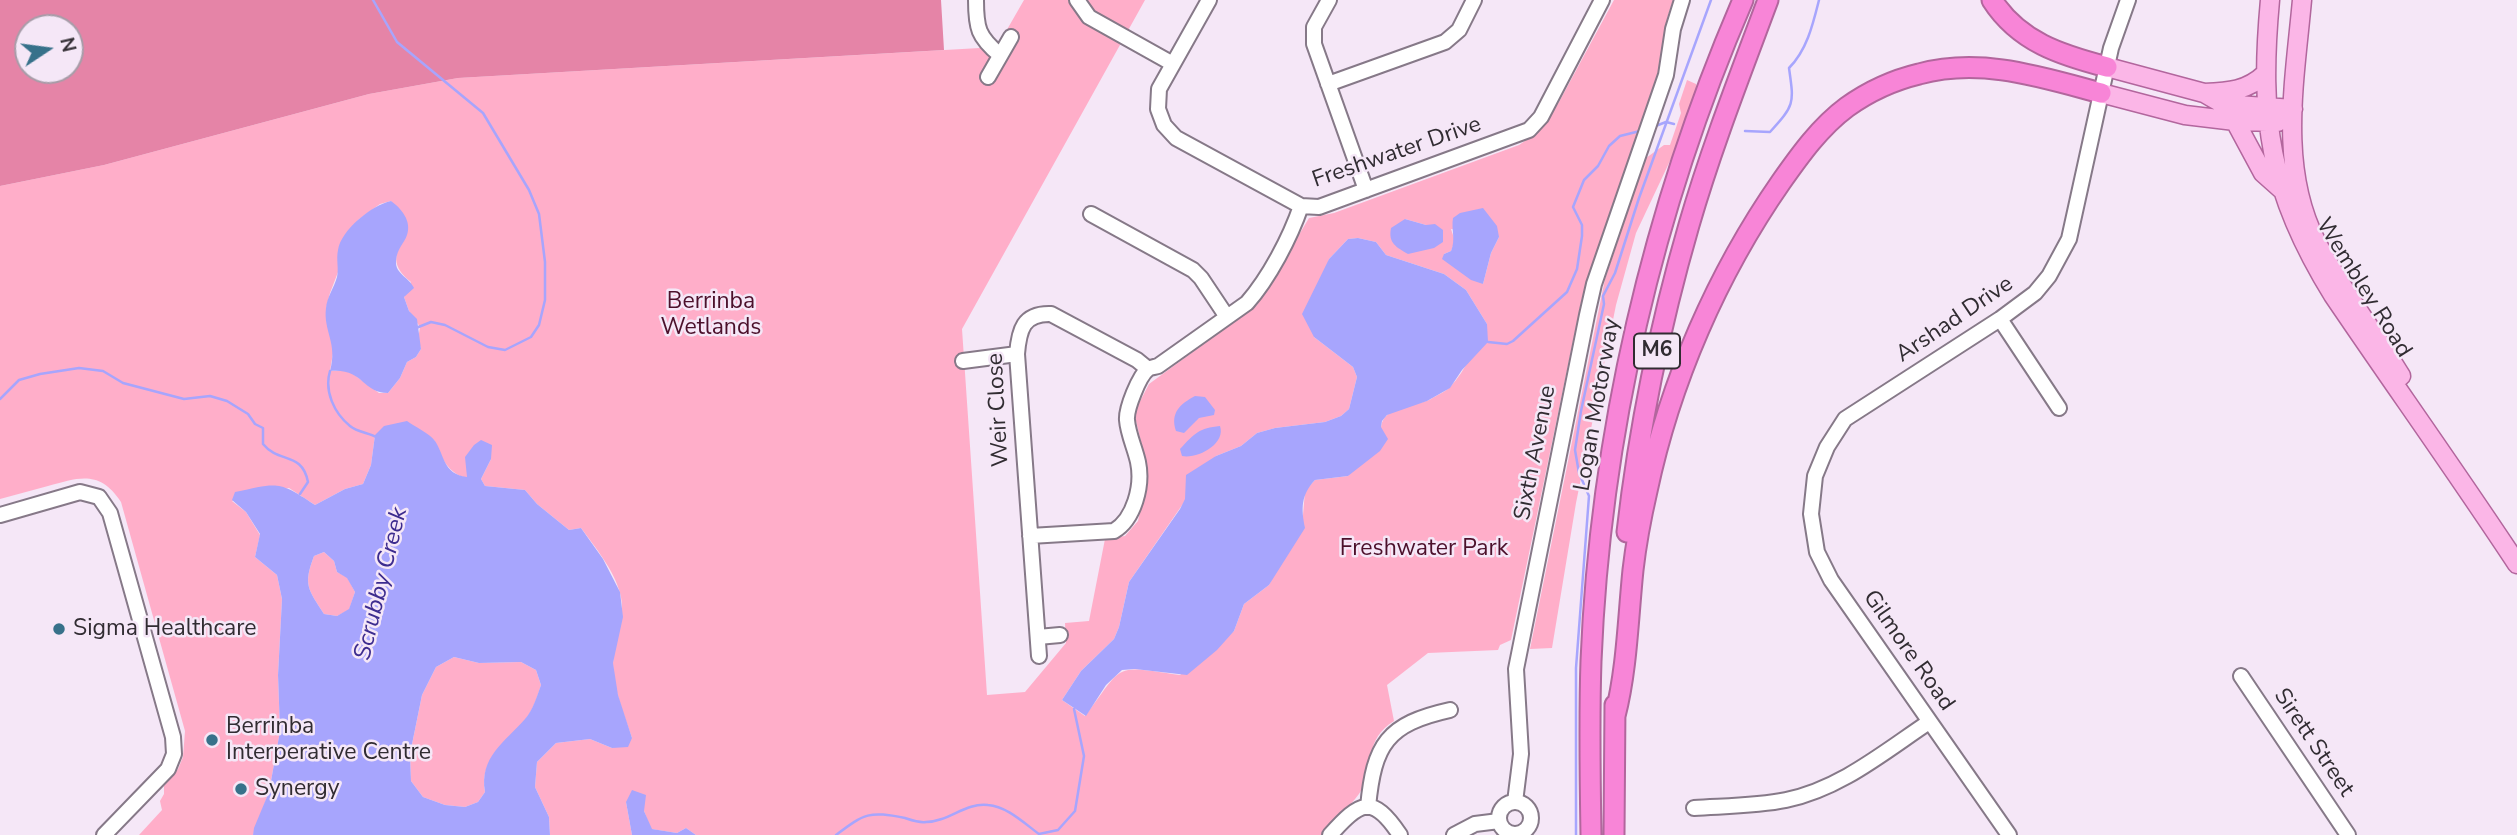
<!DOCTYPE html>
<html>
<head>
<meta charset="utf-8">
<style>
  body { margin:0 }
  #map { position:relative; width:2517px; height:835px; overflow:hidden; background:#f5e7f7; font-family:"Nunito Sans",sans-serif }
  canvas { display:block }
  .north { position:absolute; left:14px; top:14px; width:70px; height:70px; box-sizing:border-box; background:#f5e7f7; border:2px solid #a79ca8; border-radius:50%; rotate:77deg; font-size:19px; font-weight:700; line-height:28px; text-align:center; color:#312c32 }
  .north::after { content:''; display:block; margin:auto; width:24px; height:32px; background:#37718a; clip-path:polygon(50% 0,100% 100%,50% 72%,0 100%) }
</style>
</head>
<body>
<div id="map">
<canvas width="2517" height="835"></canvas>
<div class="north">N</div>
</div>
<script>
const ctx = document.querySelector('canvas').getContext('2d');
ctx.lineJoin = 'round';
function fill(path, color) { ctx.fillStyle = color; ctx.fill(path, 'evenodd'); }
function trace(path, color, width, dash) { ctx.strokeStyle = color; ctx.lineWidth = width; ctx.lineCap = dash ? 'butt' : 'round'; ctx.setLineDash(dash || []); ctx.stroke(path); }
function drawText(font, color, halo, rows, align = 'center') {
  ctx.font = font + ' "Nunito Sans",sans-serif'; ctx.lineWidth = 5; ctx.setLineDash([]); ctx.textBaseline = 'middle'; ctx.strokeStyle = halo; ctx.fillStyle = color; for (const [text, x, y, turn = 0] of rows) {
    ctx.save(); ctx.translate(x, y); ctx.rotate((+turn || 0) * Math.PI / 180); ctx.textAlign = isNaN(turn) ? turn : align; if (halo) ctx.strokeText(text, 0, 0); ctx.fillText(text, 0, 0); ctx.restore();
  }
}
fill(new Path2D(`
  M1024,0H1145L962,329L987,695L1025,692L1066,643L1065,623L1089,621L1105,539L1125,536L1138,521L1148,471L1136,421V409L1149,384L1257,305L1309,218L1334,213L1519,145L1538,132L1559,102L1614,0H1673L1667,19L1662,63L1582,298L1511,640L1500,645L1498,650L1428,653L1387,685L1394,721C1364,740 1375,762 1362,789C1356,801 1331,824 1321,835H696L686,828L677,833L651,829L644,811L626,802L632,835H550L549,817L535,787L537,762L556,743L590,739L612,748L632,738C624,714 613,689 613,664C614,639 627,618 620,593C614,570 595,547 581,528L569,530L537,504L525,490L485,486L481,479L491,459L467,478C448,474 441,457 434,440L375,435L371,465L363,484L345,489L315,505L289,488L232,501L246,512L260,535L255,557L277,575L282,599L278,675L280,731L269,792L253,835H139L162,810L160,801L164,794V786L178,769L183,757L185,731L121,502C100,470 80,477 48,486C32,490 16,495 0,499V186L104,165L369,94L458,78L997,47ZM391,201L407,234C392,254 392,267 411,282L404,297L409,311L420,327L418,339L421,349L416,357L407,362L400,378L388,393H379L349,371H330L334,347L326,309L330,293L358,220L380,204ZM1405,219L1426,225L1408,254ZM1451,229L1499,237L1491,253L1483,284L1444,254L1451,251L1455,241ZM1358,238L1376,242L1386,255L1444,274L1466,290L1487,324C1476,344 1466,371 1450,387C1445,392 1437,395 1431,399C1415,407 1384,405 1381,427L1348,476L1315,480L1305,491L1303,515L1269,585L1244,604L1234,631L1180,675C1112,665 1125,663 1085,716L1062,700L1081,671L1114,639L1119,627L1129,582L1216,456L1241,446L1257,433L1275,428L1325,422L1341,416L1349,409L1357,377L1353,367L1314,337L1329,259L1348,239Z
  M1687,80L1696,84L1697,89L1677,146L1636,233L1616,305L1576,503L1552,648L1530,649L1605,279L1646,158L1664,145H1670L1681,113L1679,104Z
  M324,552L334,561L337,572L347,577L355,592L349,610L337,616L324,614C308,589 303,585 314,556Z
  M454,657L479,663L521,662L536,670L541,685C538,695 534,707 528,716C511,741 478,757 485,792L478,802L465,807L445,805L423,797L411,781L410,754L422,695L436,667Z`), '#ffaec9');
fill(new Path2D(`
  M0,0H941L944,50L458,78L369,94L104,165L0,186ZM28,28H70V70H28Z`), '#e584a7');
fill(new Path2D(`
  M391,201C401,208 412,221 407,235C404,244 397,248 396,261C395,274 409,277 414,288L404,297L409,311L417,319L421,349L416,357L407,362L400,378L388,393C362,393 364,368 330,371C338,343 323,331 326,308C327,297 334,288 337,277C339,269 336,259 338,250C341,230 372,205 391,201Z
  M1483,208L1497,226L1499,237L1491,253L1483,284L1471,280L1442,259L1444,254L1451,251C1456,239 1451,230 1453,218L1460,213Z
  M1405,219L1426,225L1435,224L1443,230V242L1434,248L1408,254C1396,247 1388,243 1391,228Z
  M1358,238L1376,242L1386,255L1444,274L1466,290L1487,324L1488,342L1462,370L1450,388L1427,401L1387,415L1382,421L1381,427L1388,439L1380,451L1348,476L1315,480C1301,495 1301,508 1305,528L1269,585L1244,604L1234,631L1217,650L1187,675L1135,669L1122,670L1106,685L1086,716L1062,700L1081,671L1114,639L1119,627L1129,582L1180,509L1185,499L1186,475L1216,456L1241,446L1257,433L1275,428L1325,422L1341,416L1349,409L1357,377L1353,367L1314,337L1302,314L1329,259L1348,239Z
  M1195,396L1205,397L1215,410L1214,415L1199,418L1184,433L1176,431C1170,413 1180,404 1195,396Z
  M407,421C415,427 429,433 435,441C445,456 443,474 467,477L465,457L474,445L481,440L492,445L491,459L481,479L485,486L525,490L537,504L569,530L581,528L603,559L620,592L623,617L613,663L618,695L632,738L628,747L612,748L590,739L556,743L537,762L535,787L549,817L550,835H253L254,828L269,792L280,731L278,675L282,599L277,575L255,557L260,534L246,512L232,500L235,492C278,483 278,480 315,505L345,489L363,484L371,465L375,435L384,426ZM324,552L334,561L337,572L347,578L355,592L349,609L337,616L324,614C308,589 303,585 314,556ZM454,657L479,663L521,662L536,670L541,685C537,696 533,710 525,719C505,742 479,757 485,792L478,802L465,807L445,805L423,797L411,781L410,754L422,695L436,667Z
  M1220,426C1226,444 1198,459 1182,456L1180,449C1195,433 1199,428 1220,426Z
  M632,790L646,795L644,811L652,829L677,833L686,828L696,835H632L626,802Z`), '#a7a5fd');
trace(new Path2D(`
  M373,0L397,42L483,113L529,190L539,214L545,262V300L539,325L531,337L505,350L488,347L445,325L431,322L416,328
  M1653,127L1666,122L1674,124
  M1745,131L1770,132C1795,105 1794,103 1789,68C1807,50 1813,24 1819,0
  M1488,342L1507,344L1513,341L1567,292L1577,269L1582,236V225L1573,207L1584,180L1598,166L1609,146L1620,136L1640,131
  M330,371C324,391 334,413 350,426C357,432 369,433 376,437
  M0,399L19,380L40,374L79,368L103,371L123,383L184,399L210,396L227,401L248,414L255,424L263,428V444C279,464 302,451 308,482L300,494
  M836,835C865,813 869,811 905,818C911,820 919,823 926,822C948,822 966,802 988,805C1006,806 1024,823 1039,834L1058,830L1075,811L1084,756L1074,709
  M1576,835V668L1589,496L1579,473L1575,450L1581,411L1604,304L1603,296L1615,273L1639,198L1711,0`), '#a7a5fd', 2.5);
const minor = new Path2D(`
  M976,0C976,28 978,37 1000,55
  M1077,0L1089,17L1173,64
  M1209,0L1159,89L1158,109L1164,125L1176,138L1301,206L1319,207L1529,130L1541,117L1602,0
  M1329,0L1314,27V44L1366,190
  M988,77L1011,37
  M1328,84L1445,42L1459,30L1474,0
  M1091,214L1193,270L1201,278L1227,317
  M2000,319L2059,408
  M963,361L1017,354
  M0,515L80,492L99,497L110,513L173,737L174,754L168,769L104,835
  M1030,536L1114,531C1134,519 1143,486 1138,462C1135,448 1128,434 1127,420C1126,409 1139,376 1148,369C1151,367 1155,367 1158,366L1247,303C1269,278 1290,238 1301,206
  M1038,637L1060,635
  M1039,656L1017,354C1019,330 1023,313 1051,314L1137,360L1148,369
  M2241,676L2348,835
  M1499 818a16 16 0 1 1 32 0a16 16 0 1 1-32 0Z
  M1515,802L1521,754L1516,669L1587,315L1594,284L1666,75L1673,29L1682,0
  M1368,807C1374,744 1387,724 1450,710
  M1694,808C1724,806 1757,806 1786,800C1840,789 1884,752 1929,722
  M1330,835C1360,802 1372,793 1400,835
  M1454,835L1475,824L1499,821
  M2009,835L1831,580L1817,552L1811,514L1815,476L1827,447L1845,419L2000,319L2035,293L2049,276L2069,239L2111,48L2128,0`);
const major = new Path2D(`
  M2270,0C2259,119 2269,192 2333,295C2394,385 2457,473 2517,564
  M2302,0C2295,79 2278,167 2316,241C2340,288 2374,331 2401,376
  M2107,67L2204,93L2223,104L2293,109
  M2101,93L2185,115L2235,121L2278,122
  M2204,93C2229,92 2247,91 2265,74
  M2235,121L2263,173L2281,189`);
const highway = new Path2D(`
  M1992,0C2019,42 2061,55 2107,67
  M1627,532C1639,428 1660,325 1689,225C1711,149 1740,75 1768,0
  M1615,716C1627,669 1628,619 1633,570C1636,544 1641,517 1647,491C1670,382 1717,274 1781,182C1800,155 1820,127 1847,107C1868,92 1894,80 1919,74C1981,57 2041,77 2101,93
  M1591,835C1590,777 1589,719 1591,661C1600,435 1653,208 1743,0
  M1614,835L1615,705`);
trace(minor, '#867988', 18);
trace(major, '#b2669d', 21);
trace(highway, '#b2669d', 23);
trace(minor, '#fff', 14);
trace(major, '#fbb6e7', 18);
trace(highway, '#f885d7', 19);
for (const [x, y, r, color] of [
  [59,629,7,"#37718a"],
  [212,740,7,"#37718a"],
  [241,789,7,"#37718a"]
]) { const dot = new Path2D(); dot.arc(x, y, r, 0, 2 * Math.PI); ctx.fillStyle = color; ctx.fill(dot); trace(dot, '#f5e7f7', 2.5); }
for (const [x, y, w] of [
  [1657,351,46]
]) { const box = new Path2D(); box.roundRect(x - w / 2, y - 17.5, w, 35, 5); ctx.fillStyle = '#f5e7f7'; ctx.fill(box); trace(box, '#312c32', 2); }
drawText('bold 21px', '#312c32', null, [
  ["M6",1657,351]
]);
drawText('23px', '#312c32', '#f5e7f7', [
  ["Freshwater Drive",1397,153,-19],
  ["Wembley Road",2363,288,58],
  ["Arshad Drive",1955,320,-34],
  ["Logan Motorway",1598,405,-80],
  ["Weir Close",999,410,-93],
  ["Sixth Avenue",1536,453,-79],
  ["Gilmore Road",1908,651,55],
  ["Sirett Street",2313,743,56]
]);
drawText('23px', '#4c102b', '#f5e7f7', [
  ["Berrinba",711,302],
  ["Wetlands",711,328],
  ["Freshwater Park",1424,549]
]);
drawText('23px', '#312c32', '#f5e7f7', [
  ["Sigma Healthcare",73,629],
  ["Berrinba",226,727],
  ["Interperative Centre",226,753],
  ["Synergy",255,789]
], 'left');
drawText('italic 24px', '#3d2c8f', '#f5e7f7', [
  ["Scrubby Creek",382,584,-76]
]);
</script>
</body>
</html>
